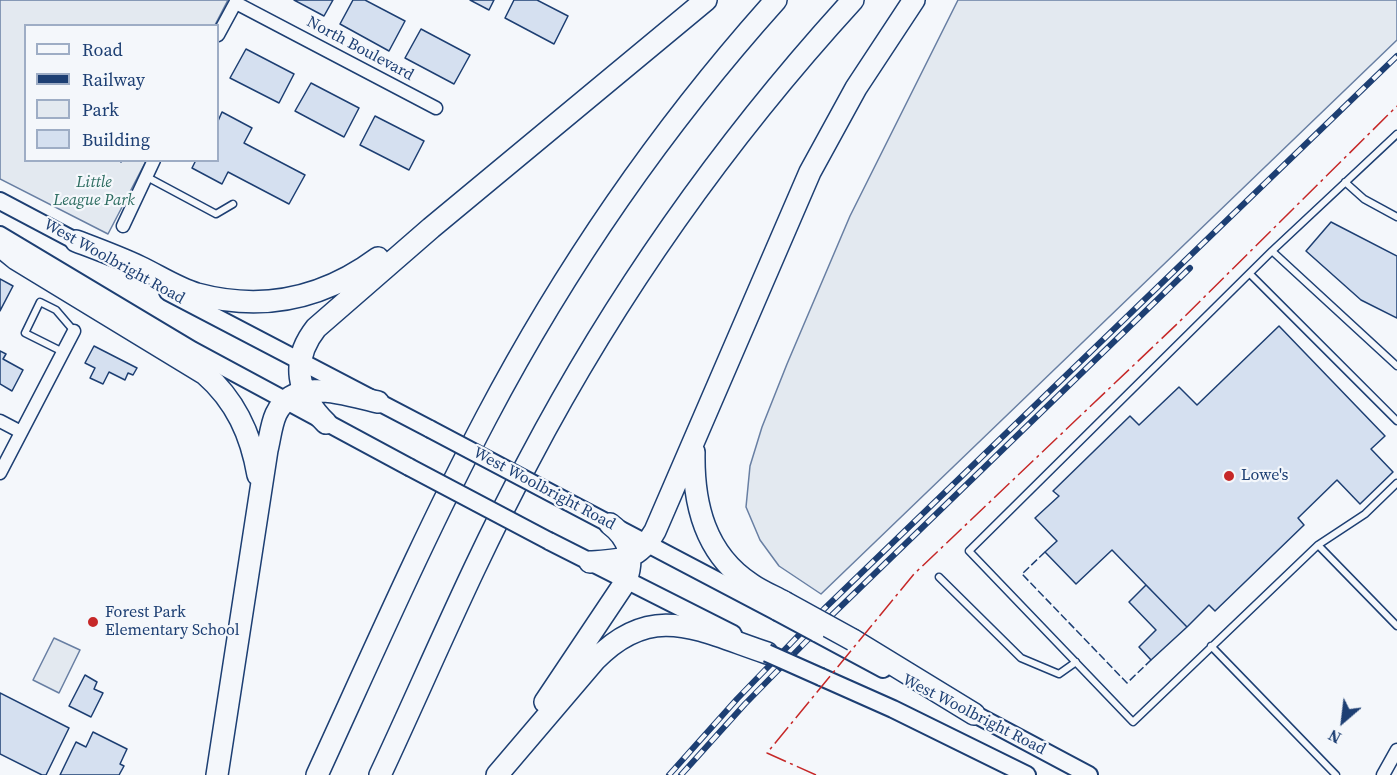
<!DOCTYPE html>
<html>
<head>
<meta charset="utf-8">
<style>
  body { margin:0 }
  #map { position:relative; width:1397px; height:775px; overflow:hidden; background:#f4f7fb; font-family:"Source Serif 4",serif }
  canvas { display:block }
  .legend { position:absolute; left:24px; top:24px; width:195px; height:138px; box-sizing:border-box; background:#f4f7fb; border:2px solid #9eadc5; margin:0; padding:8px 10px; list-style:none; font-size:18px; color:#1d3f73 }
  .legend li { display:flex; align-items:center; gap:12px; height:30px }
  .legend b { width:30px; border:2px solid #9eadc5 }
  .north { position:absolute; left:1313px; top:691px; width:60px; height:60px; -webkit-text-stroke:4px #f4f7fb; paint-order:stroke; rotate:208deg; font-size:16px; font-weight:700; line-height:24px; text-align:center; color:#1d3f73 }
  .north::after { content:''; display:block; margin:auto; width:21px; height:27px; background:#1d3f73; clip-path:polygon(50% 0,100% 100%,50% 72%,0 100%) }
</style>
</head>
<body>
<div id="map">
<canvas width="1397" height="775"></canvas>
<ul class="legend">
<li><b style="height:8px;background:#f4f7fb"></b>Road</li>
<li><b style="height:8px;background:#1d3f73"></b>Railway</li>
<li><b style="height:16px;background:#e3e9f0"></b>Park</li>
<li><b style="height:16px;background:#d5e0f0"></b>Building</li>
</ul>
<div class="north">N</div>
</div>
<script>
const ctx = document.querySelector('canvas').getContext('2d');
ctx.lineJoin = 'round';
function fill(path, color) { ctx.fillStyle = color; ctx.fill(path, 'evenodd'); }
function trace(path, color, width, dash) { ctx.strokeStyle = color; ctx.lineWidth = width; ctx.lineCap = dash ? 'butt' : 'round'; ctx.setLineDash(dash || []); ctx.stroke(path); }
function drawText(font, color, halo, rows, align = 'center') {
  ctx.font = font + ' "Source Serif 4",serif'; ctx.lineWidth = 4.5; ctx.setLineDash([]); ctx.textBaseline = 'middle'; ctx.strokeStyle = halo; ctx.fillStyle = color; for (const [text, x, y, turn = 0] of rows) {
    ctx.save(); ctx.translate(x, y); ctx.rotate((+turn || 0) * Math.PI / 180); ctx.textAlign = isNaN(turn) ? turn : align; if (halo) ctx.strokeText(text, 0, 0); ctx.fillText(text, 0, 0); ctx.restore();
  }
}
const green = new Path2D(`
  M0,0H228L215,25L26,26V160L146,161L108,234L0,179Z
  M958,0H1397V40L821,594L779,566L760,540L746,507L750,466L762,427L787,364L850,216Z
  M54,638L80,650L59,693L33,680Z`);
fill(green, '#e3e9f0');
trace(green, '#687fa3', 1.5);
const building = new Path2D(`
  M294,0H333L324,16Z
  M353,0H365L405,21L389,51L340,24Z
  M470,0H494L489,10Z
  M514,0H537L568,16L554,44L505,18Z
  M421,29L470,55L454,84L405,58Z
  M246,49L294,74L279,103L230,78Z
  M311,83L359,108L344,137L295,111Z
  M222,112L252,128L244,143L305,175L289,204L228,172L222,184L192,168L196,160H218V121Z
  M375,116L424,141L409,170L360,145Z
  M1331,222L1397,256V318L1361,300L1306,251Z
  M0,279L13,286L0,311Z
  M1279,326L1385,436L1371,449L1393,472L1360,504L1337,480L1298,518L1304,525L1215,611L1209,605L1187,627L1112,550L1076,584L1045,552L1057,541L1035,518L1059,496L1053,491L1130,416L1139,425L1179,387L1197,405Z
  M94,346L137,368L133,375L128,373L125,380L109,372L103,384L90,378L95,368L85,363Z
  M0,351L6,354L3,359L23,370L12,391L0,384Z
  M1146,585L1187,627L1151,660L1139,647L1156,630L1129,602Z
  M85,675L97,682L94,689L103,693L91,717L69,706Z
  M0,693L69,728L46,775H42L0,754Z
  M93,732L127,749L120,764L124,766L119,775H60L76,742L86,747Z`);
fill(building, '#d5e0f0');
trace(building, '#1d3f73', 1.5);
const lane = new Path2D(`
  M1397,134L1272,251L969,551L1133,722L1318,545L1365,514L1397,483
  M147,177L216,214L233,204
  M1345,182L1364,199L1397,217
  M1272,251L1397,366
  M1250,274L1397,421
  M63,352L25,333L40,302L56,310L74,331
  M1318,545L1397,626
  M939,577L1021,658L1059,674L1076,662
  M1211,646L1336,775`);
const street = new Path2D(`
  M236,3L436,108
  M218,35L237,0
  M123,226L154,160
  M0,421L21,432
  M0,473L74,331
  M1383,775L1397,750`);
const secondary = new Path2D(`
  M0,201L85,246
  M0,235L192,350L409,467
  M168,292L430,429
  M568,502L777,612
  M549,541L733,634
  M816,633L883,669
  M821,677L893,709L1027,775
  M965,709L1089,775`);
const highway = new Path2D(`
  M76,241C97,249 119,257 140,267C159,276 177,288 197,294C264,312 324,298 378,258
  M0,246L16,259L205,374C236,401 251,435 258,475
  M326,423C297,395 290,361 316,328L431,228L706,0
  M694,452C693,504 705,554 751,584C761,591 773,596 784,602
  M590,562C621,560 638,561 655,531L810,172L856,88L914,0
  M853,640L974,714
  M545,702L626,581C634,558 630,539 610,524
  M217,775L267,450C270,438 271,425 276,414C294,375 347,395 378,402
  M317,775C372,655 425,534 486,418C565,268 663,126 776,0
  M380,775C429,670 474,562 529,460C617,293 726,139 853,0
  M497,775L595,660C653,600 700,631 767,653`);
trace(lane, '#1d3f73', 9);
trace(street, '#1d3f73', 15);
trace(secondary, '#1d3f73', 20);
trace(highway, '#1d3f73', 24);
trace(lane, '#f4f7fb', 6);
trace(street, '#f4f7fb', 12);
trace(secondary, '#f4f7fb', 16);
trace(highway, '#f4f7fb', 21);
const rail = new Path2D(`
  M669,775L737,699L824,609L1397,56
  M681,775L745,704L832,615L1190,268`);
trace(rail, '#1d3f73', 6);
trace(rail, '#f4f7fb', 4, [11]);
const secondaryBridge = new Path2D(`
  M430,429L568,502
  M409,467L549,541
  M777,612L816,633
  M767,653L821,677`);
const highwayBridge = new Path2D(`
  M784,602L853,640`);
trace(secondaryBridge, '#1d3f73', 20, []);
trace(highwayBridge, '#1d3f73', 24, []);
trace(secondaryBridge, '#f4f7fb', 16);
trace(highwayBridge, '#f4f7fb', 21);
trace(new Path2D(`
  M118,160L121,162L122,160
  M1045,552L1022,574L1127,683L1151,660`), '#1d3f73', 1.5, [8, 3]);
trace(new Path2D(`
  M816,775L767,753L914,574L1177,324L1397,106`), '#c62828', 1.5, [21, 4.5, 3, 4.5]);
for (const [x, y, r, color] of [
  [1229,476,6,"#c62828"],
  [93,622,6,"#c62828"]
]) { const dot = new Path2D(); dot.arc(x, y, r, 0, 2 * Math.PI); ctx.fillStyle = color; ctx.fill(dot); trace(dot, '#f4f7fb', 2); }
drawText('16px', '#1d3f73', '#f4f7fb', [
  ["North Boulevard",360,49,28],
  ["West Woolbright Road",114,262,29],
  ["West Woolbright Road",544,489,28],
  ["West Woolbright Road",974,715,27]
]);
drawText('italic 16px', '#2c6c60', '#f4f7fb', [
  ["Little",94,183],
  ["League Park",94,201]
]);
drawText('16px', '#1d3f73', '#f4f7fb', [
  ["Lowe's",1241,476],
  ["Forest Park",105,613],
  ["Elementary School",105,631]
], 'left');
</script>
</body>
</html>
